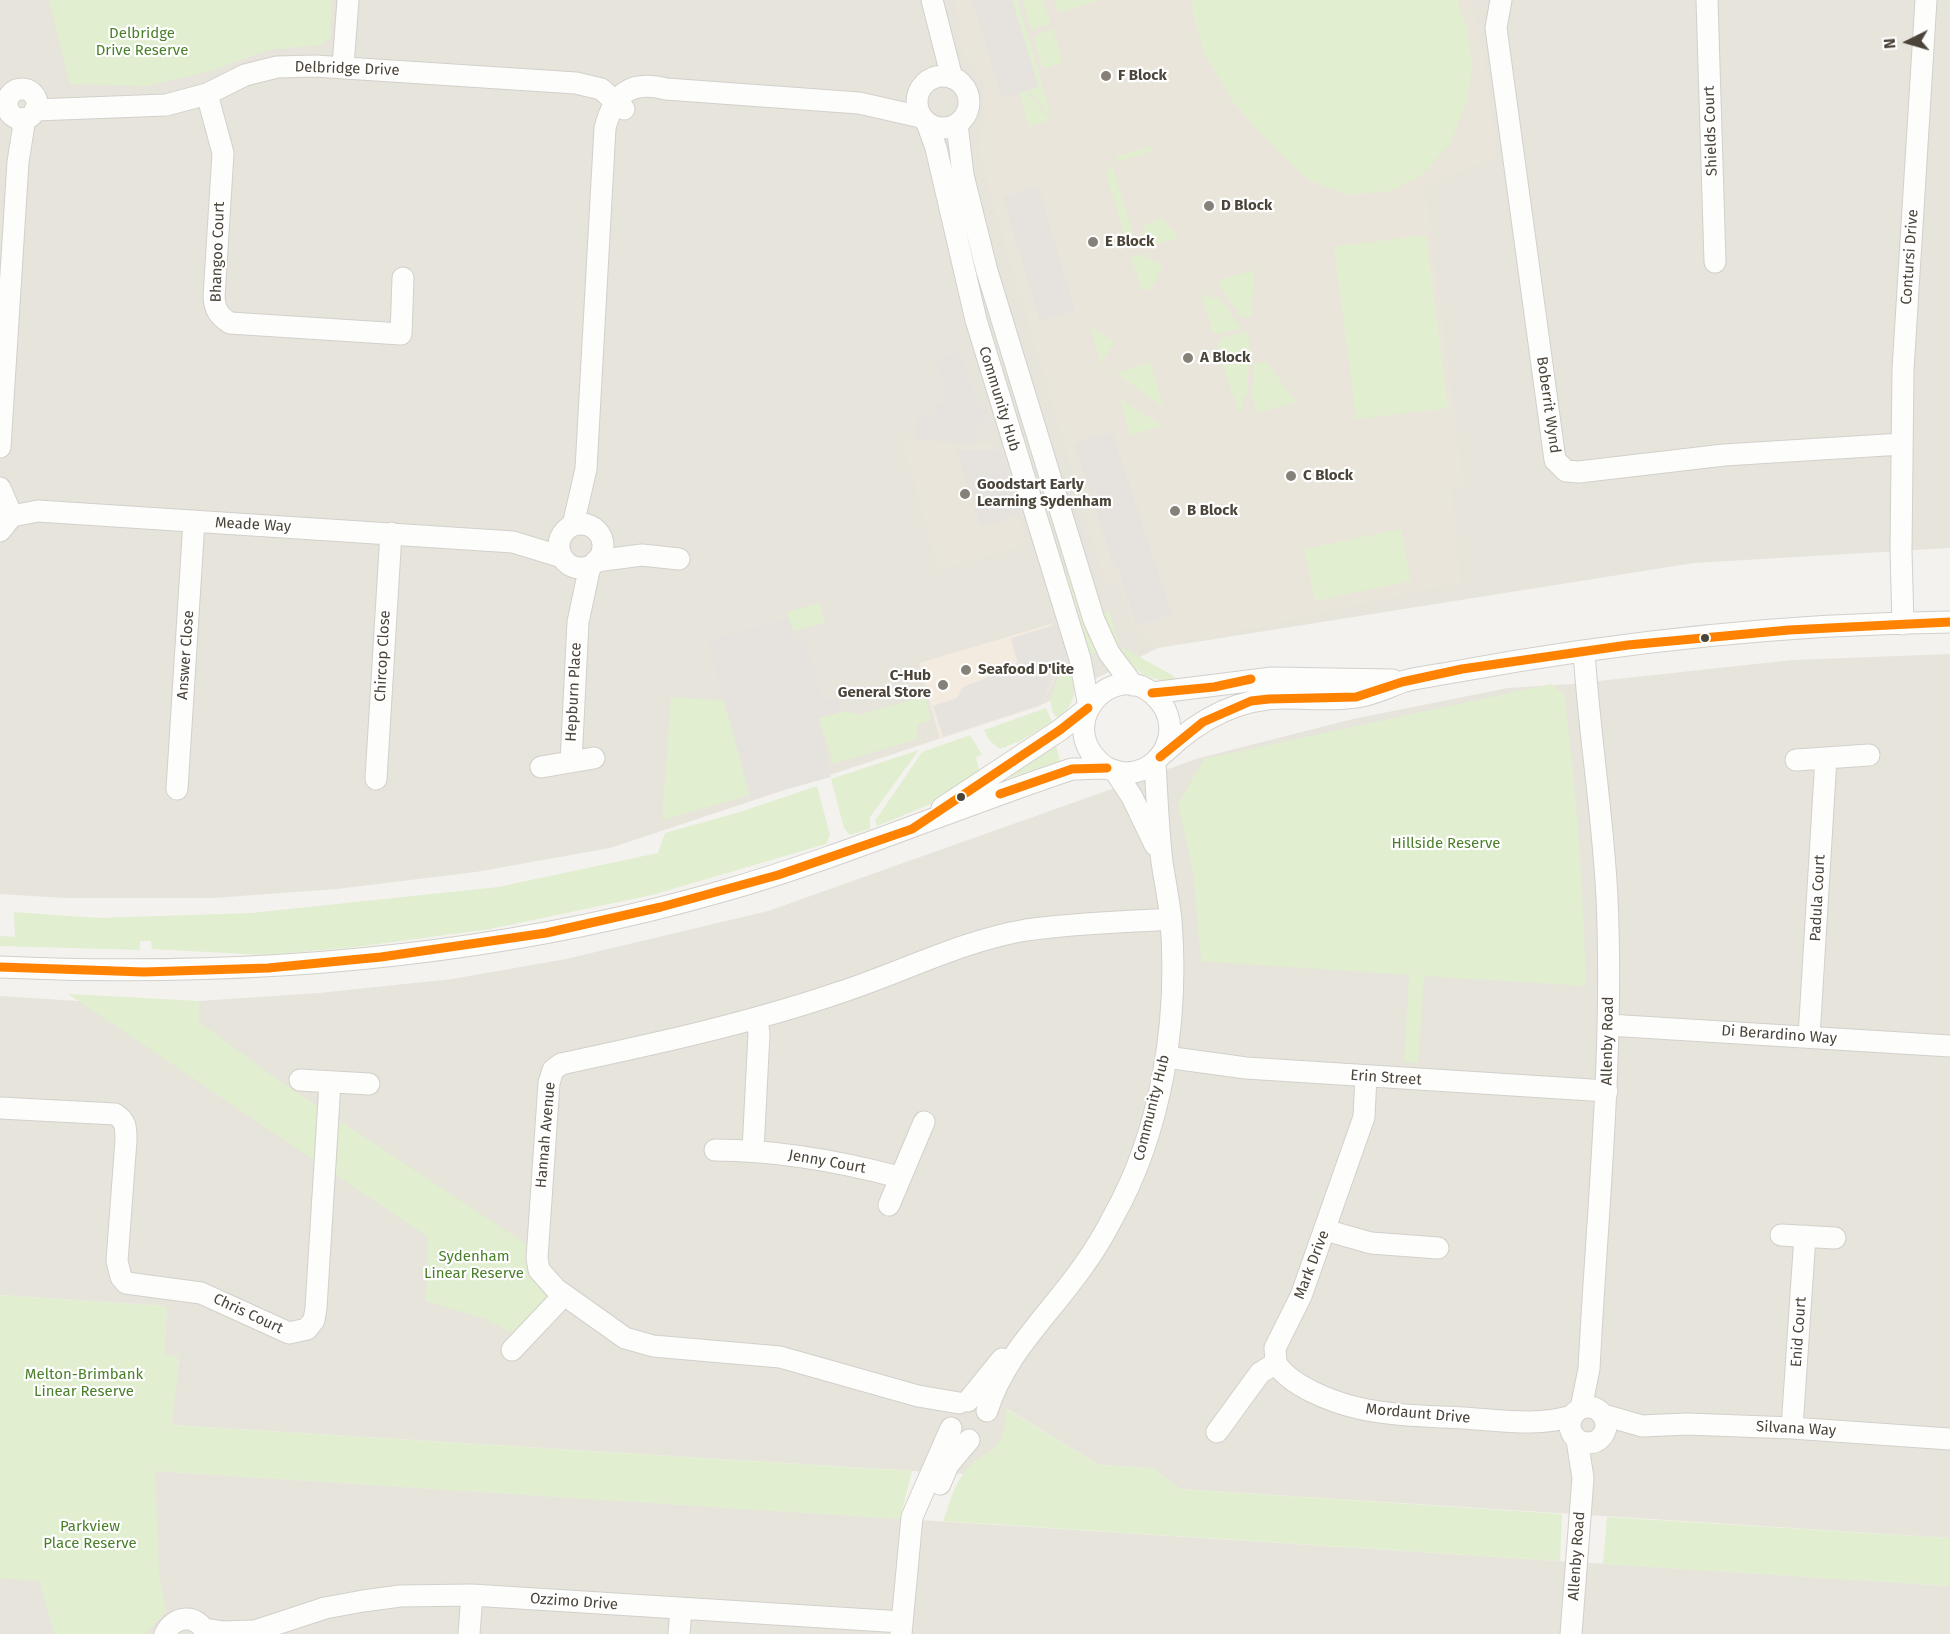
<!DOCTYPE html>
<html>
<head>
<meta charset="utf-8">
<style>
  body { margin:0 }
  #map { position:relative; width:1950px; height:1634px; overflow:hidden; background:#f4f2ee; font-family:"Fira Sans",sans-serif }
  canvas { display:block }
  .north { position:absolute; left:1878px; top:12px; width:60px; height:60px; -webkit-text-stroke:4px #fff; paint-order:stroke; rotate:265deg; font-size:16px; font-weight:700; line-height:24px; text-align:center; color:#4b4439 }
  .north::after { content:''; display:block; margin:auto; width:21px; height:27px; background:#4b4439; clip-path:polygon(50% 0,100% 100%,50% 72%,0 100%) }
</style>
</head>
<body>
<div id="map">
<canvas width="1950" height="1634"></canvas>
<div class="north">N</div>
</div>
<script>
const ctx = document.querySelector('canvas').getContext('2d');
ctx.lineJoin = 'round';
function fill(path, color) { ctx.fillStyle = color; ctx.fill(path, 'evenodd'); }
function trace(path, color, width, dash) { ctx.strokeStyle = color; ctx.lineWidth = width; ctx.lineCap = dash ? 'butt' : 'round'; ctx.setLineDash(dash || []); ctx.stroke(path); }
function drawText(font, color, halo, rows, align = 'center') {
  ctx.font = font + ' "Fira Sans",sans-serif'; ctx.lineWidth = 4.5; ctx.setLineDash([]); ctx.textBaseline = 'middle'; ctx.strokeStyle = halo; ctx.fillStyle = color; for (const [text, x, y, turn = 0] of rows) {
    ctx.save(); ctx.translate(x, y); ctx.rotate((+turn || 0) * Math.PI / 180); ctx.textAlign = isNaN(turn) ? turn : align; if (halo) ctx.strokeText(text, 0, 0); ctx.fillText(text, 0, 0); ctx.restore();
  }
}
fill(new Path2D(`
  M0,0H1950V548L1694,563L1158,648L1041,705L610,848L476,872L337,889L213,898H65L0,894Z
  M1950,654V1538L1180,1489L1151,1468L1099,1465L1007,1409L1006,1425L1002,1441L963,1474L172,1425L174,1388L179,1361L164,1355L167,1306L0,1295V996L78,1001H199L319,993L452,979L566,959L768,911L1199,758L1353,719L1508,688L1571,684L1792,660Z
  M0,1461L1950,1586V1634H0Z`), '#e7e4dc');
fill(new Path2D(`
  M1051,624L1063,661L1041,706L940,739L919,663Z`), '#f3ebdf');
fill(new Path2D(`
  M955,0H1471L1484,56L1497,159L1482,162L1425,186L1464,486L1451,488L1461,582L1158,648L1134,631L1118,582L1106,585L991,198L979,149L986,95L983,83L967,61L962,49Z
  M902,439L997,444L1027,544L938,570Z`), '#eae5da');
fill(new Path2D(`
  M49,0H332L330,38L320,45L267,50L210,71L147,86L70,84Z
  M1012,0H1017L1052,117L1028,90L1038,87Z
  M1022,0H1043L1051,24L1032,29Z
  M1054,0H1100L1058,13Z
  M1192,0H1457L1467,28L1472,66L1467,102L1450,144L1421,176L1391,191L1350,195L1310,181L1273,147L1233,102L1203,52L1193,14Z
  M1053,29L1063,62L1043,68L1034,40L1038,34Z
  M1026,91L1050,120L1029,127L1019,93Z
  M1150,146L1152,151L1118,162L1116,157Z
  M1113,168L1137,247L1129,249L1105,170Z
  M1162,219L1180,238L1143,247L1140,244L1144,225Z
  M1426,235L1448,408L1356,419L1334,247Z
  M1141,254L1163,266L1151,289L1142,291L1131,257Z
  M1254,270L1252,316L1242,319L1217,281Z
  M1209,294L1212,299L1219,297L1241,328L1220,334L1212,331L1202,298Z
  M1090,327L1115,342L1101,364Z
  M1245,332L1250,341L1247,395L1243,398V411L1238,412L1217,346L1221,338Z
  M1266,362L1296,402L1257,413L1252,395L1254,363Z
  M1150,363L1164,408L1116,373Z
  M1120,399L1163,426L1130,435Z
  M1401,529L1411,581L1315,601L1304,549Z
  M1072,574L1098,651L1097,653L1087,655L1062,578Z
  M819,603L825,622L793,631L787,612Z
  M1109,609L1119,644L1117,646L1102,616Z
  M1123,648L1174,676L1176,681C1147,681 1136,672 1118,651Z
  M1070,664C1077,688 1078,703 1057,718C1042,701 1058,682 1066,665Z
  M1551,684L1564,694C1577,791 1583,888 1586,986L1424,976L1418,1063L1404,1062L1409,975L1201,961L1193,872L1178,804L1204,759Z
  M925,696L931,720L918,724L917,739L833,764L819,718L845,711L859,715Z
  M671,697L724,701L750,795L662,820Z
  M1046,708L1052,722L1022,740L1000,749L989,740L984,730Z
  M970,735L982,755L976,757L980,774L936,802L877,826L875,821L922,752Z
  M1055,742L1060,761L984,786Z
  M919,750L870,817V829L850,835L844,828L831,779Z
  M817,786L830,835L826,844L652,895L490,929L356,947L264,955L152,949L151,941H140V950L0,946V936L15,937L14,912L98,918L251,913L498,887L658,853L665,833L740,812Z
  M68,994L199,1001V1022L278,1080L528,1245L531,1275L548,1299L517,1333L508,1331L485,1319L426,1301L428,1237Z
  M0,1295L167,1306L164,1355L177,1356C181,1365 172,1410 172,1425L912,1471L900,1519L155,1471L159,1573L166,1611L146,1634H54L39,1581L0,1578Z
  M1006,1409L1099,1465L1152,1468L1180,1489L1562,1514L1560,1561L943,1521C949,1506 953,1487 963,1474C985,1444 1006,1458 1006,1409Z
  M1607,1517L1950,1538V1586L1603,1564Z`), '#e1eecf');
fill(new Path2D(`
  M972,0H1012L1039,87L1002,98Z
  M1038,186L1075,311L1040,321L1003,197Z
  M961,351L979,409L986,407L989,420L978,423L977,444L915,439L917,413L933,415L934,403L947,404L946,414H952L936,359Z
  M1112,432L1172,614L1146,624L1145,622L1136,624L1118,569H1115L1074,444L1099,433L1100,435Z
  M956,450H1000L1021,514L981,527Z
  M1069,489L1092,562L1086,564L1064,491Z
  M788,618L794,640L805,637L823,701L842,696L846,709L817,719L831,777L751,799L708,640Z
  M1059,624L1068,654L1064,656L1041,705L943,737L933,706L957,698L963,687L1015,666L1017,661L1011,638Z`), '#e6e3df');
const minor = new Path2D(`
  M932,0L952,78
  M1501,0L1496,28L1555,460L1566,471L1579,472L1724,455L1902,444
  M1707,0L1715,262
  M343,66L348,0
  M917 102a26 26 0 1 1 52 0a26 26 0 1 1-52 0Z
  M7 104a15 15 0 1 1 30 0a15 15 0 1 1-30 0Z
  M207,94L223,153L214,297C215,310 219,316 230,323L401,334L403,278
  M35,110L166,105L207,94L245,75L277,67L315,66L576,83L601,89L624,109
  M927,123L936,148L976,320L1080,659L1089,707
  M957,124L963,175L987,271L1094,620L1109,653L1133,685
  M0,447L18,162L25,118
  M0,488L12,516
  M559 546a22 22 0 1 1 44 0a22 22 0 1 1-44 0Z
  M573,525L586,469L605,128C614,93 631,80 666,89L859,103L921,117
  M0,531L12,516L38,511L513,542L562,557
  M596,561L642,555L679,559
  M1903,624L1901,551L1903,370L1926,0
  M1152,693L1272,678L1393,680
  M1165,752C1198,720 1238,698 1285,698C1311,698 1336,701 1362,696C1377,693 1391,686 1405,681C1421,677 1438,675 1454,672C1617,642 1784,624 1950,622
  M1796,760L1869,755
  M571,762L578,622L590,566
  M541,767L594,758
  M1115,771L1132,797L1155,845
  M376,779L391,533
  M177,789L194,521
  M942,808L1060,730L1088,708
  M0,967C244,978 487,959 723,891C842,857 955,808 1072,769C1083,769 1094,768 1104,768C1112,769 1119,773 1127,773C1148,772 1165,757 1169,737C1172,721 1166,706 1154,695C1112,656 1049,728 1107,768
  M1608,1025L1950,1046
  M1809,1037L1826,758
  M1166,1057L1246,1068L1607,1091
  M300,1080L369,1084
  M0,1108L115,1114C126,1121 126,1127 126,1140L117,1261L121,1277L126,1283L201,1293L289,1333L307,1329L314,1320L316,1308L330,1083
  M715,1150C778,1150 838,1161 899,1177
  M753,1150L759,1034L757,1018
  M889,1205L924,1122
  M1325,1230L1371,1243L1438,1248
  M1781,1235L1835,1238
  M512,1350L564,1295
  M1276,1363C1290,1386 1332,1402 1358,1408C1392,1416 1429,1416 1463,1418C1499,1420 1537,1427 1572,1416
  M968,1401L1002,1359
  M959,1403L918,1396L780,1357L653,1346L625,1338L556,1289L539,1270L537,1258L549,1083L553,1070L561,1064C654,1044 747,1024 838,993C900,973 961,941 1026,930C1075,923 1123,922 1171,919
  M1570 1425a18 18 0 1 1 36 0a18 18 0 1 1-36 0Z
  M1581,1408L1589,1369C1597,1212 1614,1056 1607,898C1603,815 1589,733 1584,651
  M987,1411C1004,1354 1051,1313 1084,1265C1094,1251 1104,1235 1112,1219C1162,1131 1179,1020 1171,920C1169,901 1165,882 1162,862C1158,829 1157,796 1155,763
  M1604,1415L1642,1426L1687,1424L1792,1428L1950,1439
  M1792,1428L1805,1236
  M1217,1432L1260,1373L1276,1363L1275,1348L1301,1296L1364,1117L1366,1076
  M940,1484L948,1465L969,1440
  M205,1629L223,1632L251,1631
  M165,1634C174,1615 198,1613 206,1634
  M246,1634L325,1608L363,1601L400,1596L472,1595L902,1622
  M469,1634L472,1595
  M679,1634L681,1609
  M901,1634L912,1517L951,1428
  M1571,1634L1583,1478L1577,1440`);
trace(minor, '#d2d0cb', 23);
trace(minor, '#fdfdfc', 21);
trace(new Path2D(`
  M1152,693L1214,687L1251,679
  M1160,757L1203,722L1251,701L1269,699L1356,697L1402,682L1462,669L1628,645L1789,630L1950,622
  M1000,794L1072,769L1107,768
  M0,967L144,972L268,968L381,957L546,933L661,907L778,875L912,829L1060,730L1088,708`), '#ff8200', 9);
for (const [x, y, r, color] of [
  [1106,76,6,"#868178"],
  [1209,206,6,"#868178"],
  [1093,242,6,"#868178"],
  [1188,358,6,"#868178"],
  [1291,476,6,"#868178"],
  [965,494,6,"#868178"],
  [1175,511,6,"#868178"],
  [1705,638,5,"#4b4439"],
  [966,670,6,"#868178"],
  [943,685,6,"#868178"],
  [961,797,5,"#4b4439"]
]) { const dot = new Path2D(); dot.arc(x, y, r, 0, 2 * Math.PI); ctx.fillStyle = color; ctx.fill(dot); trace(dot, '#fff', 2); }
drawText('15px', '#4a7f2a', '#fff', [
  ["Delbridge",142,34],
  ["Drive Reserve",142,51],
  ["Hillside Reserve",1446,844],
  ["Sydenham",474,1257],
  ["Linear Reserve",474,1274],
  ["Melton-Brimbank",84,1375],
  ["Linear Reserve",84,1392],
  ["Parkview",90,1527],
  ["Place Reserve",90,1544]
]);
drawText('15px', '#4b4439', '#fff', [
  ["Delbridge Drive",347,69,2],
  ["Shields Court",1711,131,-92],
  ["Bhangoo Court",218,252,-88],
  ["Contursi Drive",1910,257,-86],
  ["Community Hub",999,399,73],
  ["Boberrit Wynd",1548,405,82],
  ["Meade Way",253,525,3],
  ["Answer Close",186,655,-86],
  ["Chircop Close",383,656,-87],
  ["Hepburn Place",574,692,-87],
  ["Padula Court",1818,898,-87],
  ["Di Berardino Way",1779,1035,4],
  ["Allenby Road",1608,1041,-89],
  ["Erin Street",1386,1078,4],
  ["Community Hub",1152,1108,-76],
  ["Hannah Avenue",546,1135,-85],
  ["Jenny Court",827,1162,10],
  ["Mark Drive",1312,1265,-69],
  ["Chris Court",248,1314,25],
  ["Enid Court",1799,1332,-86],
  ["Mordaunt Drive",1418,1414,5],
  ["Silvana Way",1796,1429,3],
  ["Allenby Road",1577,1556,-86],
  ["Ozzimo Drive",574,1602,4]
]);
drawText('bold 15px', '#4b4439', '#fff', [
  ["F Block",1118,76],
  ["D Block",1221,206],
  ["E Block",1105,242],
  ["A Block",1200,358],
  ["C Block",1303,476],
  ["Goodstart Early",977,485],
  ["Learning Sydenham",977,502],
  ["B Block",1187,511],
  ["Seafood D'lite",978,670],
  ["C-Hub",931,676,"right"],
  ["General Store",931,693,"right"]
], 'left');
</script>
</body>
</html>
